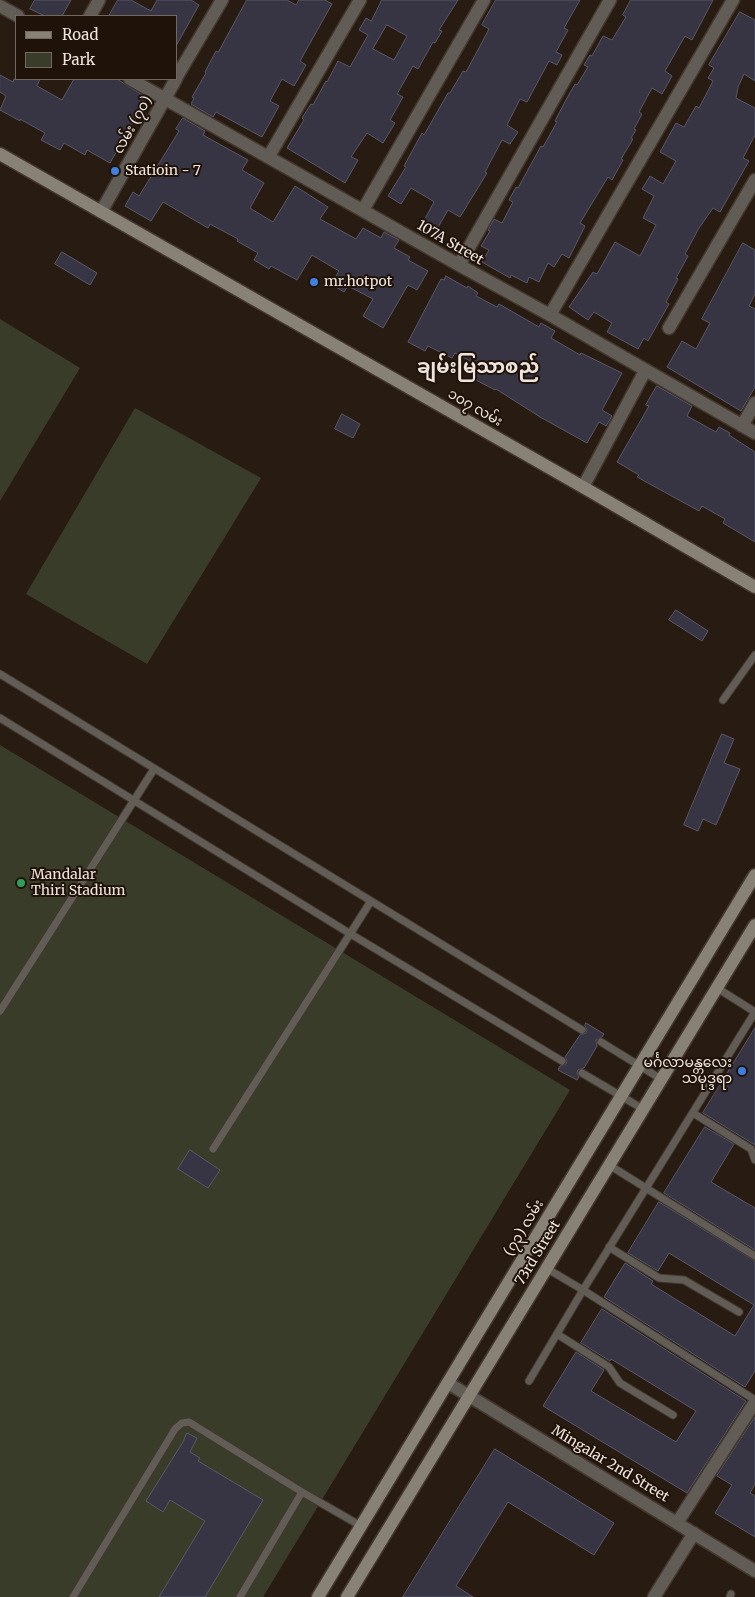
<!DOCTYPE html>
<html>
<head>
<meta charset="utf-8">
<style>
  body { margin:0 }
  #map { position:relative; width:755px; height:1597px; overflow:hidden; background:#281c12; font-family:Merriweather,serif }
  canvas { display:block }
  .legend { position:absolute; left:15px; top:15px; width:162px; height:65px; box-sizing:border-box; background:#1f1209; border:1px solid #72665f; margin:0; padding:6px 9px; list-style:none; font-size:15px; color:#efe5df }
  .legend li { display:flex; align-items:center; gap:10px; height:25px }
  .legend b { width:25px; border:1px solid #72665f }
</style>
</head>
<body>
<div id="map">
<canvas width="755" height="1597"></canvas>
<ul class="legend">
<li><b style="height:6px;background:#878176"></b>Road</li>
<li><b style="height:14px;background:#3a3c2a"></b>Park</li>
</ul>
</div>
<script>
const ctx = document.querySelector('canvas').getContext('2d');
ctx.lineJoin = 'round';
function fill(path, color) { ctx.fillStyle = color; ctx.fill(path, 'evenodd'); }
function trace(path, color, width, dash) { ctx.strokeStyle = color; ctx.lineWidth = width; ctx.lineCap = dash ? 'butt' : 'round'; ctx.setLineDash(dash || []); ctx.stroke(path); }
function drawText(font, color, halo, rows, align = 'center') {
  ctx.font = font + ' Merriweather,"Noto Sans Myanmar",serif'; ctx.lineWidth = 4; ctx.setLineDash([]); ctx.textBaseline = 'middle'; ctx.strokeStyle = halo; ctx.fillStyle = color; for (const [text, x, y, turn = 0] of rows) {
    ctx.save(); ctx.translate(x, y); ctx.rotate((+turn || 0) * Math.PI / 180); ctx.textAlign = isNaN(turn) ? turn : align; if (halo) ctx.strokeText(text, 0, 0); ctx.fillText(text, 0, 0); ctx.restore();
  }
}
fill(new Path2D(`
  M0,319L80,368L0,501Z
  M135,408L261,478L147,664L26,594Z
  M0,745L570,1090L263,1597H0Z`), '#3a3c2a');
const building = new Path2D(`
  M35,0H71L62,16H45L30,9Z
  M118,0H131L151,11L157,0H191L199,5L176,46V16H109Z
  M247,0H287L296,5L299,0H325L332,4L300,61L306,65L294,86L282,79L270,101L279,106L262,137L216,112L213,117L191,104L194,98L192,97L206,73L205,72L216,51L218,52Z
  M382,0H458L439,30L442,31L435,43L433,42L418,69L413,66L397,94L403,97L390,120L395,123L383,143L367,133L351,157L358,160L345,183L287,148L304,120L302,118L311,104L313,105L326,81L327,82L338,61L350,67L368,35L359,30L366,18L371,21ZM387,25L407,36L394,60L373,49Z
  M496,0H580L564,28L568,30L556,52L562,55L557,65L549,61L527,102L520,99L507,125L518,132L510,144L502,140L485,172L487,173L460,217L448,210L433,236L420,228L434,202L433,201L411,188L401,204L388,196L406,167L404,166L422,133L424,135L448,93H450L463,71L466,72L480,46L489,29L482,25Z
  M631,0H713L692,40L685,36L665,71L672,76L662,94L652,88L639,112L642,114L634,129L636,130L631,138L633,139L621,159L623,160L612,180L608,177L580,223L585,226L569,258L562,254L554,267L548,263L539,282L529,277L527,283L511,275L510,278L482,262L489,250L481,246L490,231L488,230L494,219L502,223L513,202L509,200L516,187L518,188L541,146L543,147L557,122L555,121L567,98L575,84L577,85L588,67L584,65L590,55L592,56L603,36L612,40L626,17L623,15Z
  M740,12L755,20V81L744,74L738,87L736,98L755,108V135L743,158L749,161L720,212L713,208L699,228L685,254L688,256L676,278L678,279L666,302L669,304L648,341L644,338L638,349L607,332L612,323L594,312L588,320L569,307L593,272L597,274L615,242L640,256L656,225L643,218L654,196L642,189L650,176L663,184L676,161L660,152L676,123L684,127L696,106L699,108L713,81L708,78L714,68L709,65Z
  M0,75L13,82L14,79H40L37,86L62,100L74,79H117L147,98L110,163L87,150L85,155L64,143L60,150L41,140L45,133L20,119V121L0,110L6,96L0,92Z
  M183,118L205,131L203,135L248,160L242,170L264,183L250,208L253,210L273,222L295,186L328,207L320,219L356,239L363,228L381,238L384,232L399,240L394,248L410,257L408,260L428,271L417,290L408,285L383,328L363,316L373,299L348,286L344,292L331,284L339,271L312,255L297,280L271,266L269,269L254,260L258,253L237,241L238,239L210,224L208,228L163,202L151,221L125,206L133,192L139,196L179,131L176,129Z
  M743,243L755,250V294L749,306L755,309V387L741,411L667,367L682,341L696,349L710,323L702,319Z
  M62,252L97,273L90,285L55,264Z
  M446,276L467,288L468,286L478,293L476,296L497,307L499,304L539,327L541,323L555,331L551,338L580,355L581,353L622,373L602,410L612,416L606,426L599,422L587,443L540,417L496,389L495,390L474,379L481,367L455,353L452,358L428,346L425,351L408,342L441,279L444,280Z
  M657,386L692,406L687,416L716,432L719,427L730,433L729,435L755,452V542L723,523L725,519L702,506L699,511L637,477L639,475L617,462L649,406L646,405Z
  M342,414L360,424L353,438L335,429Z
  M676,610L708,631L702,641L669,620Z
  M722,734L734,739L724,763L740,769L716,825L703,819L698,831L684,825Z
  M586,1023L604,1034L602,1037L596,1040L597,1046L584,1068L578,1070L577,1073L579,1077L577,1080L558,1070L560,1066L566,1064L567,1061L565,1057L580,1035L586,1033L587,1030L585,1026Z
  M755,1028V1145L703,1113Z
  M705,1127L734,1144L711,1182L755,1208V1250L664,1193Z
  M190,1150L220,1170L208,1188L178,1169Z
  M659,1202L755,1261V1371L745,1387L604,1297L625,1263L653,1281L651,1284L735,1336L754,1305L669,1253L658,1271L628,1253Z
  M602,1309L746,1401L687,1493L543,1406L576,1352L604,1370L591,1391L676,1442L696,1411L611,1359L610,1361L581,1343Z
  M755,1417V1484L750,1493L755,1496V1537L715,1513L732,1485L717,1476Z
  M187,1433L197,1438L190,1452L200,1458L198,1461L263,1500L205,1597H159L205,1521L170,1500L163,1512L146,1501L183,1442Z
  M495,1449L614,1523L594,1555L508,1502L456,1586L473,1597H403Z`);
fill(building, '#373544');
trace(building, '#595868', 1);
const service = new Path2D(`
  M0,674L582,1030
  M723,700L755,655
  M0,718L349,933L562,1061
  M0,1011L154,769
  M601,1042L661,1079
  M582,1073L643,1109
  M693,1113L751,1149L755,1160
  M213,1149L371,901
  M609,1165L755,1256
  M609,1247L659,1278L684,1280L739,1312
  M546,1268L583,1290L755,1400
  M557,1334L609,1367L620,1383L673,1415
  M529,1381L583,1290L755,1012L717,988
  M73,1597L175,1429L182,1423L189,1422L302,1492L361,1526
  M240,1597L302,1492
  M730,1597L731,1594`);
const minor = new Path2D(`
  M0,6L18,16
  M90,16L99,0
  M176,78L222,0
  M130,79L459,265L550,315L755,433
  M269,156L360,0
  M363,210L484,0
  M101,212L176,79
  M459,265L610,0
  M550,315L733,0
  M669,328L755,180
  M742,426L755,403
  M583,487L645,371
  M448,1383L755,1571
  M677,1523L755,1402
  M654,1597L694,1533`);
const secondary = new Path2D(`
  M0,154L583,487L755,587
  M318,1597L755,875
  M347,1597L755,925`);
trace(service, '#44382f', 9);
trace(minor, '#44382f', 15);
trace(secondary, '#44382f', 15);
trace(service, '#615d56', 7);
trace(minor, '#615d56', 12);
trace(secondary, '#878176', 12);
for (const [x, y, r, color] of [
  [115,171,5,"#3f7fe0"],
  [314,282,5,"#3f7fe0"],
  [21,883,5,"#2e9e5b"],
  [742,1071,5,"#3f7fe0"]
]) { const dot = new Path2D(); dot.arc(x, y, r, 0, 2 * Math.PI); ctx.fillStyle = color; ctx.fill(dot); trace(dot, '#1f1209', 2); }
drawText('14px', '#efe5df', '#1f1209', [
  ["လမ်း (၇၀)",133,125,-61],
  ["107A Street",450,243,30],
  ["၁၀၇ လမ်း",475,408,30],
  ["(၇၃) လမ်း",524,1228,-59],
  ["73rd Street",538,1253,-59],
  ["Mingalar 2nd Street",610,1464,31]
]);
drawText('14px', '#efe5df', '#1f1209', [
  ["Statioin - 7",125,171],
  ["mr.hotpot",324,282],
  ["Mandalar",31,875],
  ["Thiri Stadium",31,891],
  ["မင်္ဂလာမန္တလေး",732,1063,"right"],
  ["သမုဒ္ဒရာ",732,1079,"right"]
], 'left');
drawText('bold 19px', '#efe5df', '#1f1209', [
  ["ချမ်းမြသာစည်",478,368]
]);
</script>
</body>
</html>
